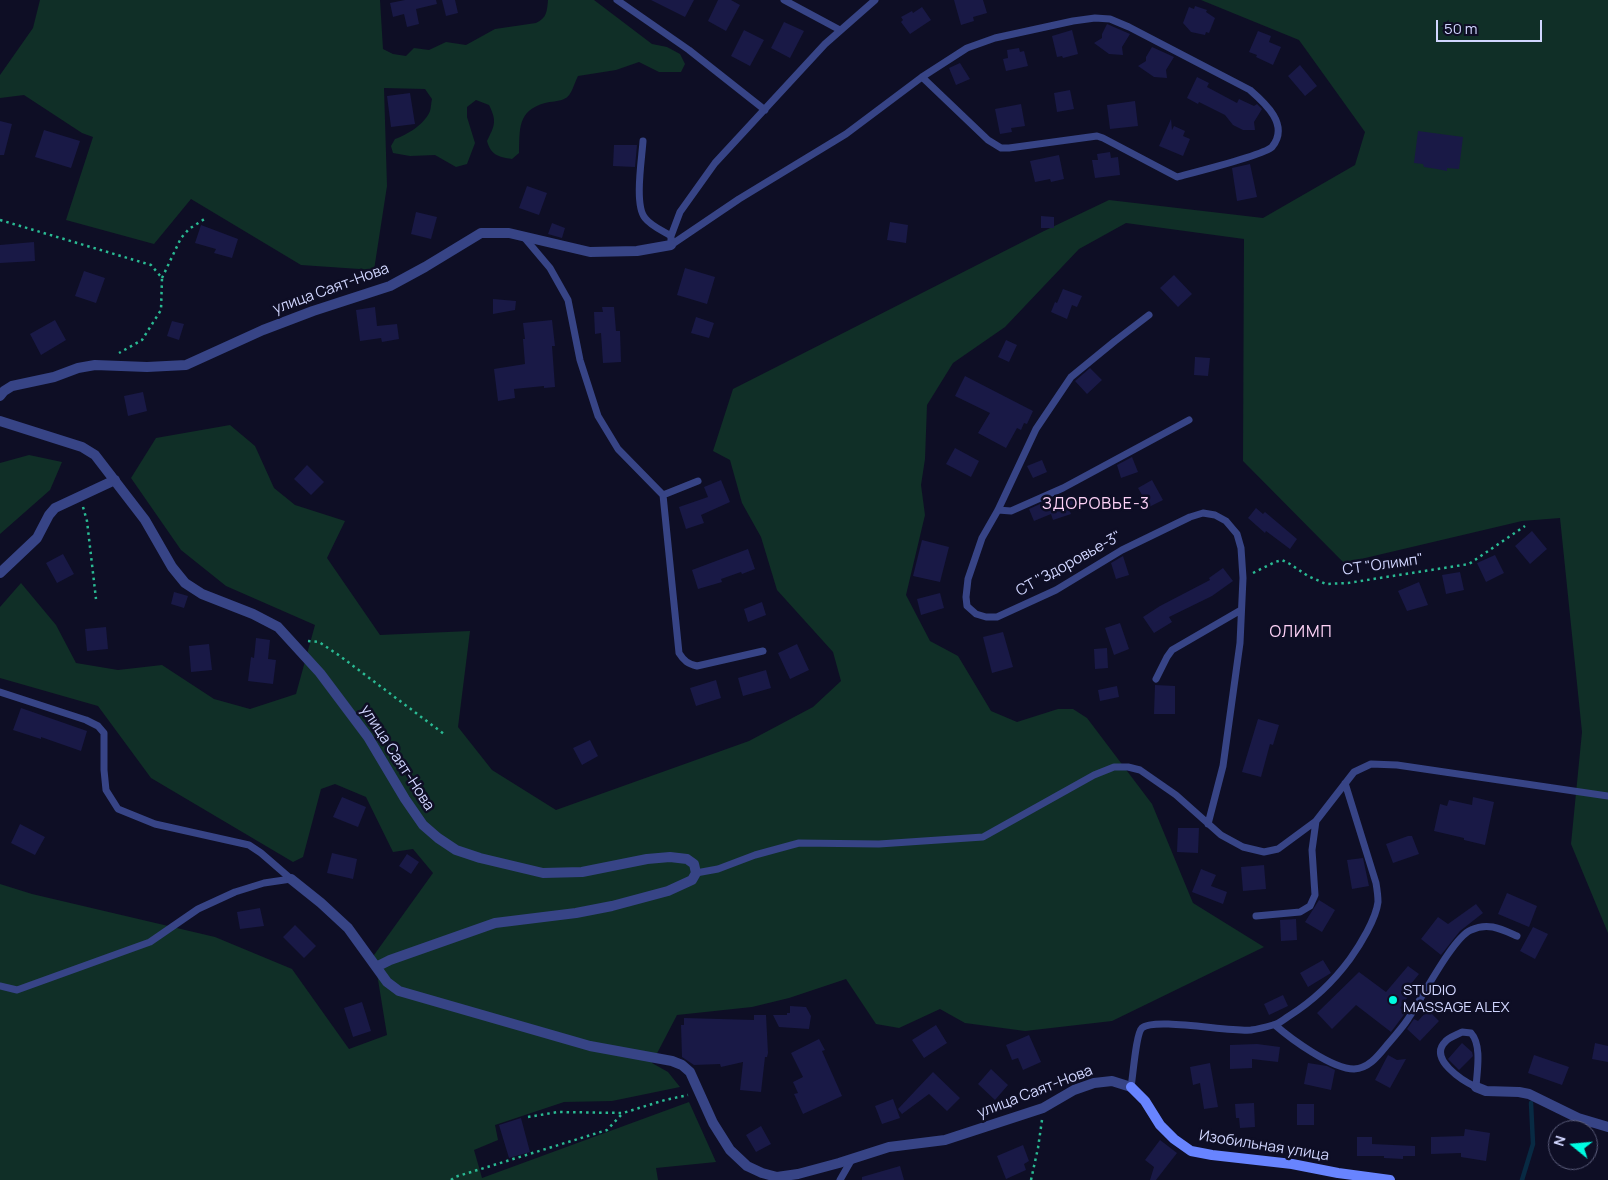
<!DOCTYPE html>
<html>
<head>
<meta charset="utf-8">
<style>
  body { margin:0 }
  #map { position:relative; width:1608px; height:1180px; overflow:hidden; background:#0e0e25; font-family:Manrope,sans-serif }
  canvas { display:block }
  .north { position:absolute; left:1548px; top:1120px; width:50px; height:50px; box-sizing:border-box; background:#0e0e25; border:1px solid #5c5e7c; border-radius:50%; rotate:287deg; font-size:14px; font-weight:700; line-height:20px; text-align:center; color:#d1d6ff }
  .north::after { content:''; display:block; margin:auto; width:18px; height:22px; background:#00fce1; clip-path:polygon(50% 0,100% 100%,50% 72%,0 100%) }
  .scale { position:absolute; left:1436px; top:20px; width:106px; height:22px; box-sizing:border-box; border:2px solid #d1d6ff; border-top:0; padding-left:6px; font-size:15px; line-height:18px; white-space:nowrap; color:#d1d6ff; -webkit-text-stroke:4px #0e0e25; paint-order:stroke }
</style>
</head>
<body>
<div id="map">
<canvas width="1608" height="1180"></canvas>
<div class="north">N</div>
<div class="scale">50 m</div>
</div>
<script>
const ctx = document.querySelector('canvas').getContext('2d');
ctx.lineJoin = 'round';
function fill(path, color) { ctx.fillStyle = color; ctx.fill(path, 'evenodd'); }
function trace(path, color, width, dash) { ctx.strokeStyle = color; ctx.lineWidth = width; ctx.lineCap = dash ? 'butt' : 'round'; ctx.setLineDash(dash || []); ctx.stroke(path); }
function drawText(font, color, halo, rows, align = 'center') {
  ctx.font = font + ' Manrope,sans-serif'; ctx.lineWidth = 5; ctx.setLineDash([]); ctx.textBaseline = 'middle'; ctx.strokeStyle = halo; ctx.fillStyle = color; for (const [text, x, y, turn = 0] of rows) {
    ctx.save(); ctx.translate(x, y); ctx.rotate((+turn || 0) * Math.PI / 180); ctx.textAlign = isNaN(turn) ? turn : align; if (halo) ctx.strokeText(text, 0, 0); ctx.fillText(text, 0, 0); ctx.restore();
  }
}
fill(new Path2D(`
  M40,0H380L383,49L393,54L406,56L414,48L429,50L446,42L466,45L495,29L536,23C547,18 547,11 548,0H594L652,44L667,47L680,54L685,64L681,72H659L639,62L616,70L578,76C574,83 572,96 564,99C558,102 551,101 545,103C517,111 520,129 519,153L512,159C498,157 491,155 487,141C495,125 497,121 489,105L476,100L467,107V117L475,143L467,164L456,167L435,155L410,156L393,153L391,146L395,139C407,135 425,124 430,111C431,108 431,103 432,99L425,89L384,88L387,186L374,270L301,265L191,199L154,244L66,220L93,137L82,133L24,95L0,98V75L33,28Z
  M1201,0H1608V933L1571,844L1582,732L1560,518L1522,521L1344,563L1243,461L1244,239L1126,223L1079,249L1005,327L953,363L927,405L925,459L921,485L925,515L906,595L930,641L958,656L991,711L1017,722L1058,709H1073L1087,718L1152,804L1193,903L1264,947L1112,1021L1025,1031L965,1023L940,1009L899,1028L876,1024L846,979L789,998L752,1007L677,1015L652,1063L668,1072L680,1087L612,1101L564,1102L495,1125L498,1140L474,1150L482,1178L689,1102L716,1162L656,1168L658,1180H0V884L32,894L215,937L292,969L349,1049L387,1035L374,955L433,873L413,849L393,852L366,797L335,784L321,789L303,857L293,862L151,778L98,706L0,678V607L21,583L56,625L76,663L118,670L162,665L214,699L250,709L296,694L315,625L226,586L181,550L131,478L156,438L230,425L255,446L274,488L295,505L345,521L327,558L380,635L470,631L458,727L492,770L556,810L749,741L813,707L841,681L833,652L777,590L761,537L742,503L730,460L713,451L733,389L1044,231L1109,200L1263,218L1355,165L1365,132L1299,40Z
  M29,455L62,462L50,490L0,534V463Z`), '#102f27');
trace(new Path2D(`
  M1522,1180L1533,1144L1531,1103`), '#082a43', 4.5);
fill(new Path2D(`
  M405,0H436L437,4L416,9L419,24L407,27L404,14L393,17L390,3Z
  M442,0H455L458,13L446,16Z
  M651,0H694L685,17Z
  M718,0H731L740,5L726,31L708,21Z
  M954,0H983L987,13L973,17L974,21L961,25Z
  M1195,6L1207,10L1206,12L1215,18L1209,33L1206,32L1205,35L1191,32L1183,23L1189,7L1194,9Z
  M922,7L931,20L910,34L901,22L903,20L901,17L912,11L913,13Z
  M784,22L804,31L790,58L771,48Z
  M1107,24L1130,34L1122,47L1123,55L1109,54L1094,43L1102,38V34Z
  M744,30L764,40L750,66L731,56Z
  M1072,30L1078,54L1063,58L1062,56L1057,57L1052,36Z
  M1258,31L1271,36L1269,42L1281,47L1273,65L1256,57L1257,55L1249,52Z
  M1152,47L1174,57L1166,70L1167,78L1154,77L1138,66L1146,61V57Z
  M1019,48L1020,52L1024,51L1028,66L1006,71L1003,59L1008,58L1007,50Z
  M960,63L970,79L956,85L949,68Z
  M1300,65L1317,86L1305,96L1288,76Z
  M1197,77L1209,83L1207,87L1237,103L1239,99L1254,106L1257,104L1262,109L1254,122L1255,130H1243L1233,125L1225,115L1199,102L1198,104L1187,98Z
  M1070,90L1074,109L1057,112L1054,93Z
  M410,93L415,124L391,127L387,96Z
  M1135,101L1138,126L1110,129L1107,105Z
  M1021,104L1025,126L1011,128L1012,132L1000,134L995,109Z
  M1171,119L1172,130L1174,126L1185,131L1183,136L1190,139L1183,156L1159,146Z
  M0,121L12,124L4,155H0Z
  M44,130L80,141L71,168L35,157Z
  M1418,131L1463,137L1459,169L1447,168V171L1437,169L1424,167L1423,164L1414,163Z
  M614,145H637L635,167L613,166Z
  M1110,152L1111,158L1118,157L1120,175L1095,178L1092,160H1098L1097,154Z
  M1059,155L1064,179L1051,182L1050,179L1035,182L1030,161Z
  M1250,164L1257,197L1237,201L1232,168Z
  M527,186L547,193L539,215L519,208Z
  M416,212L437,217L431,239L411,234Z
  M1041,216L1054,217V228H1041Z
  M890,222L908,225L906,243L887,240Z
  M552,223L565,228L562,238L548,234Z
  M201,225L238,239L232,258L214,253L216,249L195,243Z
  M34,242L35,261L0,263V245Z
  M685,268L715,277L707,304L677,295Z
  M84,271L105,278L96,303L75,296Z
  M1174,275L1192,294L1178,307L1160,288Z
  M1063,289L1082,296L1077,307L1072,305L1067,319L1051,312L1055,302L1057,303Z
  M493,299L516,301L515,310L493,314Z
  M375,307L377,326L397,324L399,339L382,342L381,338L360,341L356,310Z
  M602,307H614L616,331H620L621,362L603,363L601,333L595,334L594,312H603Z
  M696,317L714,323L709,338L691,333Z
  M55,320L66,340L41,355L30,334Z
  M552,320L555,346H552L555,387L544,388V386L514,389L515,398L498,401L494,369L525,364L523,339H525L523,323Z
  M172,321L184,324L179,340L167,336Z
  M1006,340L1017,345L1009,362L998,357Z
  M1195,357L1210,358L1208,376L1194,375Z
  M1090,368L1102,380L1087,394L1075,381Z
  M965,376L1033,411L1027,424L1024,423L1021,430L1017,428L1006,448L978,433L990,413L955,396Z
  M143,392L147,411L128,416L124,396Z
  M955,448L979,461L971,477L946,464Z
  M1132,457L1138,472L1121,478L1117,465Z
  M1042,460L1047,472L1033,478L1027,466Z
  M307,465L324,482L311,495L294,479Z
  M721,480L730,502L701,515L704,523L686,529L679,507L708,497L704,487Z
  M1152,480L1163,500L1149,507L1138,488Z
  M1072,496L1074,504L1068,507L1071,514L1053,520L1051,514L1034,521L1029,509L1040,504L1041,506Z
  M1256,508L1263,514L1265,512L1297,539L1290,549L1266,531L1265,533L1248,518Z
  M1532,531L1547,549L1530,564L1515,546Z
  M922,540L949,547L940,582L913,576Z
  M748,549L755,569L742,574L741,572L721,579L722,582L698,589L692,570Z
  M63,554L74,574L57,583L46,563Z
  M1495,555L1504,573L1486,582L1477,563Z
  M1123,556L1129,575L1116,579L1111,563Z
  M1223,568L1233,581L1212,596L1169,617L1172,622L1154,633L1143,617L1160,606L1210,580L1209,578Z
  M1460,572L1464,590L1446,594L1442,575Z
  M1419,582L1428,605L1407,611L1398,591Z
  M174,592L188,596L184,608L171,604Z
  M940,593L944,608L921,615L917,599Z
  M762,602L766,615L748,622L744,609Z
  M1120,623L1129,649L1114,655L1105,628Z
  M106,627L108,649L87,651L85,629Z
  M1003,632L1013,667L992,673L983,637Z
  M256,638L270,640L268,659L276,660L273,684L248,681L251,657L254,658Z
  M209,644L212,670L191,672L189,646Z
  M797,644L809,670L790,679L778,653Z
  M1107,648L1108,668L1095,669L1094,649Z
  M766,670L771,688L743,696L738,678Z
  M716,680L721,698L696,706L690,688Z
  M1155,685L1175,686V714H1154Z
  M1117,686L1119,697L1100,701L1098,690Z
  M21,708L87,731L81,751L41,737V739L13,730Z
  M1258,719L1279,725L1273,745L1270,744L1261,777L1242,772Z
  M590,740L598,756L582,765L573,748Z
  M342,797L366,807L358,827L333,817Z
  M1473,797L1494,802L1485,845L1464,840V838L1434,831L1440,804L1447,806L1449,800L1472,805Z
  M20,824L45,837L35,855L11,843Z
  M1178,828H1199L1198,853L1177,852Z
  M1408,836H1412L1419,854L1393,863L1386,844Z
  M332,853L357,859L353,879L327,873Z
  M407,854L419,862L411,874L399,866Z
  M1363,858L1369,886L1352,889L1347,860Z
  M1264,865L1266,889L1243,891L1241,867Z
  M1201,869L1216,875L1211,886L1227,892L1223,904L1192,892Z
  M1507,893L1537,906L1529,927L1498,914Z
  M1319,900L1335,910L1322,932L1305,922Z
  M1476,904L1483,913L1460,931L1441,955L1421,939L1438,917L1448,924Z
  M260,908L264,926L240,929L237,912Z
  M1296,919L1297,940L1281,941L1280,920Z
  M295,925L316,946L304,958L283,937Z
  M1533,927L1548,934L1535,959L1520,951Z
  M1323,960L1331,973L1308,987L1300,973Z
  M1408,966L1419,974L1406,990L1410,994L1400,1008L1406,1012L1391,1032L1356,1005L1332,1029L1317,1013L1359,972L1386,992Z
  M1283,995L1288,1006L1269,1015L1264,1004Z
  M362,1002L371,1031L353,1037L344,1008Z
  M790,1006L806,1007L811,1016L809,1029L779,1027L773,1015H787V1013H790Z
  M1428,1010L1439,1021L1420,1041L1407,1029L1414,1019L1418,1021Z
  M754,1015H766L768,1053L767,1057H765L761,1092L740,1090L743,1062L721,1067L720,1064L694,1065L682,1057L681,1025H684V1018L754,1020Z
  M936,1025L947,1043L924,1058L912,1040Z
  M1029,1035L1041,1062L1023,1070L1018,1058L1012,1060L1006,1045Z
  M819,1039L825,1050L822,1051L842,1096L803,1114L794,1094L798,1093L793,1082L803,1077L791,1053Z
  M1462,1043L1472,1052L1473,1056L1459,1070L1448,1059Z
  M1595,1043L1608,1046V1062L1592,1059Z
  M1257,1044L1280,1047L1278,1062L1252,1059V1068L1230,1069V1045Z
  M1388,1055L1397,1060L1406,1059L1390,1088L1375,1080Z
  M1534,1055L1569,1067L1562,1085L1528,1073Z
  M1210,1063L1218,1107L1204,1109L1200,1083L1193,1085L1190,1067Z
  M1308,1063L1327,1066L1335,1070L1331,1090L1304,1084Z
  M991,1069L1008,1085L995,1100L978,1084Z
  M933,1072L960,1098L947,1111L929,1094L902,1114L898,1109Z
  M893,1099L900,1118L882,1124L875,1106Z
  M1254,1103L1255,1127L1240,1128L1239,1118H1236L1235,1104Z
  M1297,1104H1314V1125H1297Z
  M521,1118L530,1152L509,1158L499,1125Z
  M761,1126L771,1144L756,1152L746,1135Z
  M1465,1129L1490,1133L1486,1161L1461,1157V1153L1431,1154V1137L1464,1136Z
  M1357,1137H1372V1144L1415,1146V1156H1403V1159L1384,1158V1156H1357Z
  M1160,1140L1177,1153L1156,1180H1150L1154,1167L1145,1160Z
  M1023,1145L1029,1161L1024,1164L1026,1170L1006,1179L997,1156Z
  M900,1166L904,1180H862V1177Z`), '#191946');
trace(new Path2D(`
  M0,220L151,265L162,278L161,310L142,340L119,353
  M162,278L181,238L189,229L206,218
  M83,507L87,521L96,599
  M1253,573L1275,562L1282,560L1290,564L1308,576L1326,584L1348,583L1469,564L1525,526
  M308,641L319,642L340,656L444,734
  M528,1117L558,1112L623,1113L665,1100L688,1095
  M451,1180L455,1177L607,1130L623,1113
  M1031,1180L1038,1148L1042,1120`), '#2aba93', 2.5, [2.5, 4]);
trace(new Path2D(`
  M617,0L689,50L765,110
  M784,0L840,30
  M643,141C642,158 634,205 645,218C651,226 663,231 671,236
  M523,236L550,268L568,300L580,360L598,416L618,449L663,495L698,481
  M671,245L739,199L846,134L922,77L967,48L995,38L1073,21L1095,18L1110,19L1129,27L1250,90C1265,103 1290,125 1272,147C1264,155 1192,173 1177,177L1103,138L1097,136L1009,148H1001L988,140L922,77
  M671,245V236L680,212L715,163L825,44L875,0
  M1149,315L1115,341L1071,377L1036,429L998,510L982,538L968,579L966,597L967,606L976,614L986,617H997L1056,590L1122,550L1190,517L1203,513L1215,515L1226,521L1237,534L1241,548L1243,578L1240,643L1223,766L1208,824
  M663,495L679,653C684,661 688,664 697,666L763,651
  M998,510L1011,511L1063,488L1189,420
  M1156,679L1167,657L1172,650L1241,610
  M0,692L86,720L98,726L104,733V770L106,790L118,809L155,824L249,845L261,853L291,879
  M696,873L718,869L755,855L799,843L879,844L983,837L1094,775L1114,767H1128L1140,770L1176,795L1221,835L1243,847L1264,852L1278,849L1316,821L1354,772L1371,764L1397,765L1608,796
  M1256,916L1300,912L1310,906L1315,895L1312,850L1316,821
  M0,986L17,990L150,942L198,909L235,892L264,883L291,879
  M1275,1025C1291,1039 1332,1069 1354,1069C1369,1068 1378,1056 1387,1045C1394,1037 1402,1028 1408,1019C1421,1000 1453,937 1471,930C1488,922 1501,929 1517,936
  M1462,1032L1471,1033C1482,1045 1477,1071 1476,1087C1463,1081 1428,1059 1445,1042C1449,1037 1457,1035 1462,1032Z
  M1131,1087C1133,1076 1136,1033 1142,1028C1154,1017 1229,1032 1251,1030C1258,1029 1266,1027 1273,1025C1279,1024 1284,1019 1289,1016C1313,1001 1333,982 1350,959C1360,945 1376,919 1378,902C1378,896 1377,889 1376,883L1345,783
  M840,1180L852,1159`), '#374486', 7);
trace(new Path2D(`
  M0,396L4,391L12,386L54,377L78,368L95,365L147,367L186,365L263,330L313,311L390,286L425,267L481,233H509L590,252L637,251L671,245
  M0,421L82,447L95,455L145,520L172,567L185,583L202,594L253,614L278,627L320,673L368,737L405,799L423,825L438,838L456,850L480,858L543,873L582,872L647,859L670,857L687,859L694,864L696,873L692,880L668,891L612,906L576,913L495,923L390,960L376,967
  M0,573L37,538L49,515L55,508L115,480
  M291,879L321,903L348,928L387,982L399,991L590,1046L672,1061L682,1065L690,1072L713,1123L730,1150L747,1166L762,1173L777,1177L798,1174L839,1163L889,1147L945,1140L1043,1108L1074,1090L1094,1083L1112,1081L1131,1087
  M1476,1087L1486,1091L1519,1092L1529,1094L1578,1118L1608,1127`), '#374486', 10);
trace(new Path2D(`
  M1131,1087L1145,1101L1160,1125L1174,1139L1191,1151L1212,1155L1292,1164L1338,1173L1390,1180`), '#6884ff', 10);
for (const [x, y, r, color] of [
  [1393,1000,5,"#00fce1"]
]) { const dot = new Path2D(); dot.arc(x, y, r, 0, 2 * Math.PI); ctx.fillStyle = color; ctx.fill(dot); trace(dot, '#0e0e25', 2); }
drawText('15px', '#d1d6ff', '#0e0e25', [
  ["улица Саят-Нова",331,289,-20],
  ["СТ \"Здоровье-3\"",1069,564,-29],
  ["СТ \"Олимп\"",1383,565,-8],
  ["улица Саят-Нова",397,758,57],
  ["улица Саят-Нова",1035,1092,-21],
  ["Изобильная улица",1264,1146,9]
]);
drawText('15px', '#d1d6ff', '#0e0e25', [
  ["STUDIO",1403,991],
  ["MASSAGE ALEX",1403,1008]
], 'left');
ctx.letterSpacing = '1px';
drawText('16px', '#ffd3f8', '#0e0e25', [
  ["ЗДОРОВЬЕ-3",1096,505],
  ["ОЛИМП",1301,633]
]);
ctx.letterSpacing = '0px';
</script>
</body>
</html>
